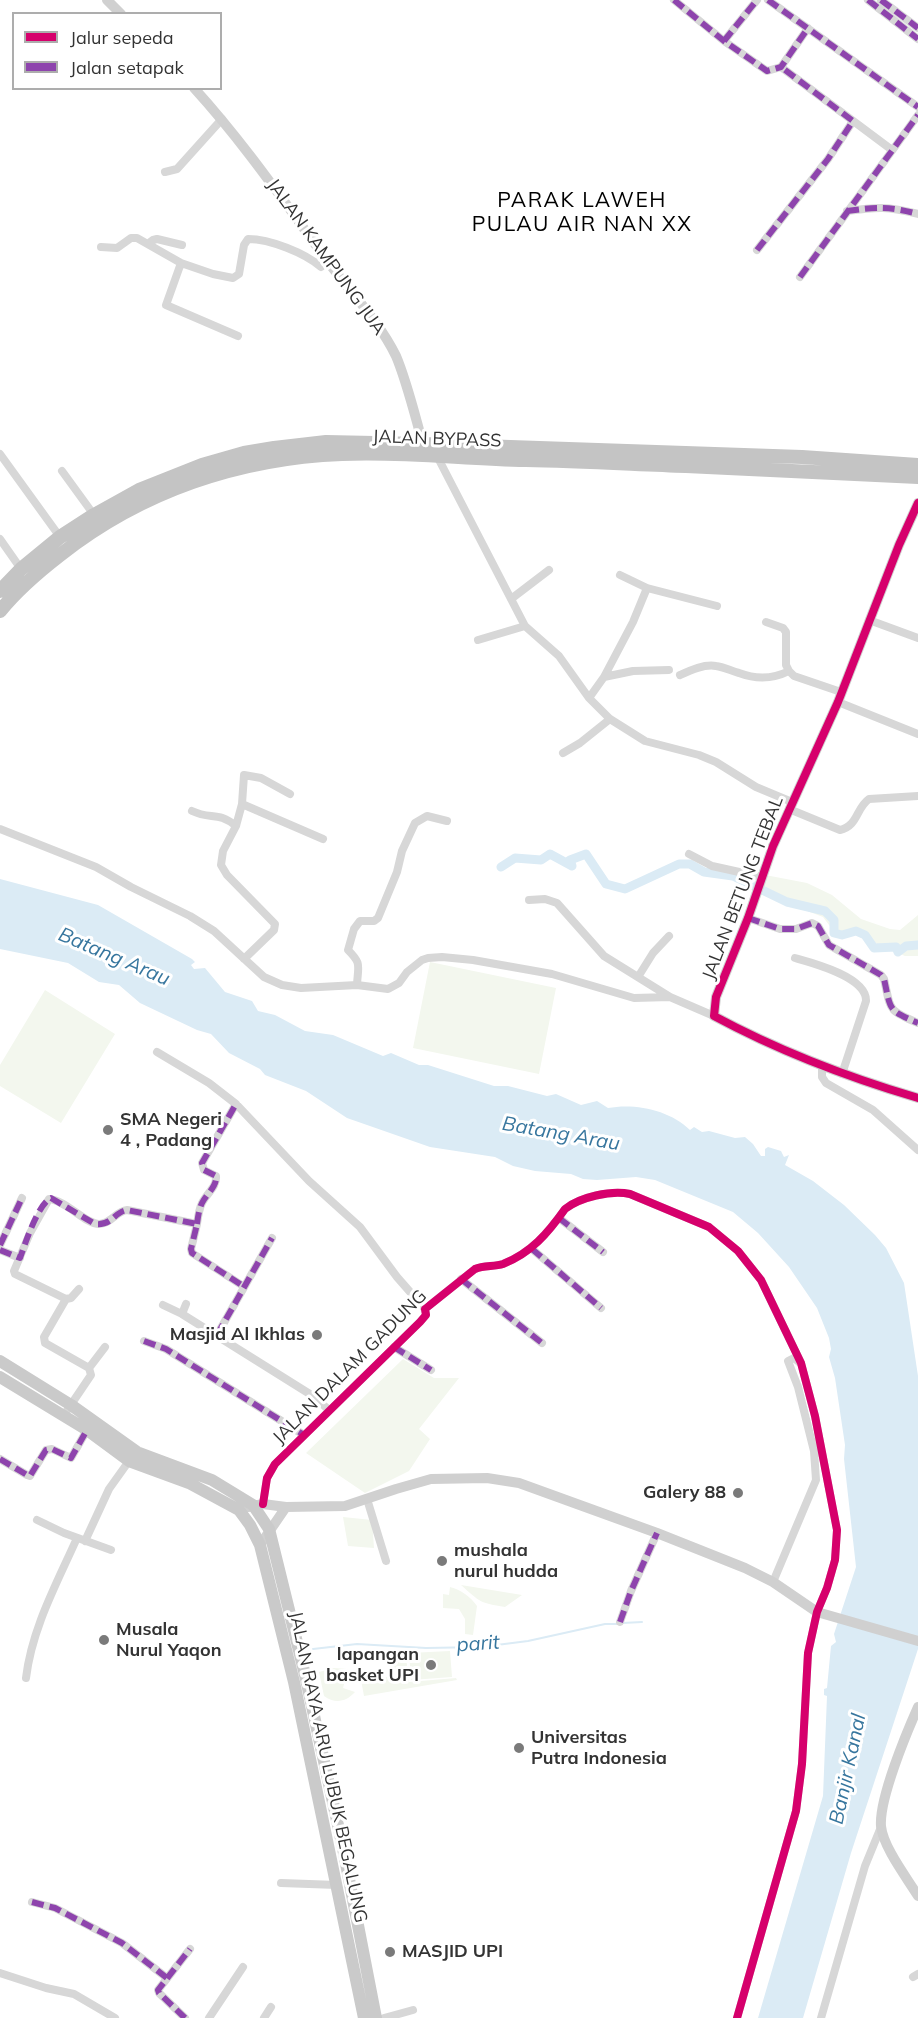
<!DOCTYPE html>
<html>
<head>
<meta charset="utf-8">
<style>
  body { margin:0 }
  #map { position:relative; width:918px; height:2018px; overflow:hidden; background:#fff; font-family:Mulish,sans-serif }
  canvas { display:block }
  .legend { position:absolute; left:12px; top:12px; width:210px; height:78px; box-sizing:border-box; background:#fff; border:2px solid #adadad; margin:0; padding:8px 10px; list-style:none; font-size:18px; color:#333 }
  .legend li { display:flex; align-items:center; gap:12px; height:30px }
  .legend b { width:30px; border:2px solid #adadad }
</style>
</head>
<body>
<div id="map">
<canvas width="918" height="2018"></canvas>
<ul class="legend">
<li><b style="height:8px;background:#d6006c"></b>Jalur sepeda</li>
<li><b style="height:8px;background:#8e44ad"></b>Jalan setapak</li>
</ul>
</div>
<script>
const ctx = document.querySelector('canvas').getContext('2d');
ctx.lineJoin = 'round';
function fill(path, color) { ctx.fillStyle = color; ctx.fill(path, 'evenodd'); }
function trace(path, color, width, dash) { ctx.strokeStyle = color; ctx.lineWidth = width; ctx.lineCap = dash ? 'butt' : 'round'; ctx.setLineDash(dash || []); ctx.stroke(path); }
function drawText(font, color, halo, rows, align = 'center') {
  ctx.font = font + ' Mulish,sans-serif'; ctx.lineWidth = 6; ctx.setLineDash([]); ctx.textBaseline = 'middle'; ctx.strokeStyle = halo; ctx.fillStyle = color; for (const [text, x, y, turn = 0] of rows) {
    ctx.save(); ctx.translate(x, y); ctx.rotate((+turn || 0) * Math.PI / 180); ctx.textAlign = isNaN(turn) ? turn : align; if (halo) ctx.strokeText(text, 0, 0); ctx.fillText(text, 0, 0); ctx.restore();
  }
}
fill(new Path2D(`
  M760,874L807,883L832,895L861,919L890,929L900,930L918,915V956H905L848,931L838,937L823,917L752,890Z
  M430,962L556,988L539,1074L413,1048Z
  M45,990L115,1034L61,1123L0,1086V1065Z
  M403,1359L434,1378H459L419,1429L430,1439L409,1471L365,1493L306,1453Z
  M343,1517L372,1520L374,1548L348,1546Z
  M461,1585L522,1595L505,1607C480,1603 480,1602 461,1585Z
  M450,1587C461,1590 470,1596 477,1606L473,1635L465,1634V1619L459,1609L443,1608V1594L449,1595Z
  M450,1651L452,1677L411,1680L409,1653Z
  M397,1657H406L409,1682L456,1678L457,1680L364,1696L361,1680L388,1677V1665L395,1664Z
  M334,1668L347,1669L350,1677H346L343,1688L355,1692C346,1702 335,1704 324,1696L319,1672Z`), '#f3f7ee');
fill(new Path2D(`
  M0,879L98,905L192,959L195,962L191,965L194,969L205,968L225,992L252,1001L258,1011L275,1015L305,1031L333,1035L383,1056L391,1053L419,1065H428L494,1086H508L547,1096L556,1094L581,1105L597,1101L608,1108C635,1103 670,1110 690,1130L694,1127L702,1132L709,1131L735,1138L745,1137L753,1144L761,1156H765V1149L768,1147L781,1151L784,1157L789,1155L785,1165L813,1181L844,1205L875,1235L886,1248L904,1283L918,1376V1649L851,1853L803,2018H758L823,1796L827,1696L824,1695V1689L827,1688L831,1646L836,1642L834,1634L856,1567L844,1459L845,1445L835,1378L829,1357L831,1349L829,1338L817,1308L789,1267L758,1233L733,1212L655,1180L636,1177L597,1180L583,1179L571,1174L535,1171L513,1166L495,1157L430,1147L347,1118L306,1091L265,1075L260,1069L229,1053L211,1034L197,1030L140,1003L119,985L99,982L68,963L0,949Z`), '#dbebf5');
trace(new Path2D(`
  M623,1623L642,1622
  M313,1649L357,1644L426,1648L481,1647L528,1641L605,1624H617`), '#dbebf5', 2);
trace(new Path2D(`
  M501,867L515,858L541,860L550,854L572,866L570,860L586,854L606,884L625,889L679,864H690L704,872L733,876L787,902L825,911L834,920V933L842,935L856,931L865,935L874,948L896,947L898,952L906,946L918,945`), '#dbebf5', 9);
trace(new Path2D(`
  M674,0L724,41L767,71L781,67L808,28
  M768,0L918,107
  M868,0L918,39
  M881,0L918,28
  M724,41L757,0
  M781,67L892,150
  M165,172L177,169L222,119
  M847,211C877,207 888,206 918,214
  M149,243L153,240L157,239L182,245
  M101,247L117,248L131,238H137L181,263L213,274L233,278L239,274L244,245L248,239C270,239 305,253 321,267L328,261
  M757,250L828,159L853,121
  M181,263L166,305L238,336
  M800,277L918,115
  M0,454L60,537
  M437,456L525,626L559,656L589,698L610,719L645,741L699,755L716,762L756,787L792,802
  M62,471L94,515
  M0,539L21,569
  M620,575L647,588L717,606
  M647,588L633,622L604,677L633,671L669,670
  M511,599L549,570
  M869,620L918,638
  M766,622L783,628L786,632V665L789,671L794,676L841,692
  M478,640L525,626
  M680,675C691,670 704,664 716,666C724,667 731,671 739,673C755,679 773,679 789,671
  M589,698L604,677
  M838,702L918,734
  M563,753L580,743L610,719
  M242,804L244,775L261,778L290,794
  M789,809L840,830C858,826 856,808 869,799L918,796
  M192,811C211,820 218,811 236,826
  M0,829L96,867L131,887L190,916L214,931L264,977L282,985L301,988L357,985L388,989L399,983L407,972L422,960L428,958L442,957L473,960L552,974L634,998L670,997
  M689,854L712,866L762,877
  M529,900L545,899L557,903L604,956L670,997L714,1016
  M748,918L780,929H796L812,923L818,926L829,945L881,975L884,979C891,1010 887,1010 918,1023
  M795,958C813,963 867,977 866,1001L842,1074
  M244,959L274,930L275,924L227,875L221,865L223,851L236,826L242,804L323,839
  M638,977L653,953L669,936
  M357,985C358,965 362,964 348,950L354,929L360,921H374L378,918L397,872L402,851L415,823L427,816L447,821
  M157,1052L209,1083L236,1104L309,1181L360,1227L397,1277L425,1309
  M822,1065V1077L826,1083L873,1110L918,1150
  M559,1218L603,1252
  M197,1224C198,1217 199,1209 202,1203C207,1193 217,1187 216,1176L204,1170L202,1163L236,1104
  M0,1245L22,1198
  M532,1249L601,1308
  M0,1250L20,1258
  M461,1279L542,1343
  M79,1289L71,1298L66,1299L15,1274L14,1271L30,1233L49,1199C66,1200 85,1224 99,1224C111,1224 116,1211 127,1210L197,1224L191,1249L192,1253L243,1286
  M66,1299L44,1337L45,1343L89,1368L105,1347
  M186,1304L182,1314L313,1396L329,1410
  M163,1305L182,1314
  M217,1335L272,1238
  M144,1341L166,1349L304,1435
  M394,1347L431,1370
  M64,1415L91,1375L89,1368
  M0,1459L27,1475L30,1476L46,1450L52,1449L71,1458L87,1430
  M367,1499L386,1561
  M263,1504L267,1478L275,1464L420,1322L426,1315L425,1309L475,1269C484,1265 494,1267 503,1264C531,1253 548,1233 565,1209C580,1197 611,1190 630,1194L709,1227L738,1251L761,1280L801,1363L815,1416L837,1530L835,1560L827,1588L817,1612L808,1653L802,1764L796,1811L737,2018
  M37,1520L64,1533L111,1550
  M85,1541L109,1489L129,1461
  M773,1582L816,1480L814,1451L798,1387L788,1361L794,1358L800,1363
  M620,1622L631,1591L657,1533
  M26,1678C32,1628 57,1583 77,1538
  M281,1883L337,1885
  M32,1902L55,1908L122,1943L167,1978
  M0,1973L46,1988L74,1994L115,2018
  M913,1977L918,1974
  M185,2018L159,1993L158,1990L190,1949
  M209,2018L243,1967
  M264,2018L271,2007
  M384,2018L413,2010
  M821,2018L865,1866L881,1827`), '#d7d7d7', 8);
trace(new Path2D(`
  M107,0L121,14
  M194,88C244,143 285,203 329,263C351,293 379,321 396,356C407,382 415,416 423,444
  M918,503L899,545L838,702L773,846L748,918L716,997L714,1016C779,1051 847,1077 918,1098
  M248,1507L263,1504L286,1507L345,1506L396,1489L431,1479L487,1478L519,1483L657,1533L745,1568L773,1582L817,1612L918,1641
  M260,1545L286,1507
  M918,1707C906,1734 879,1799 881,1826C883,1847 907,1878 918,1896`), '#d0d0d0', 10);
trace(new Path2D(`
  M0,1361L71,1405L137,1452L212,1480L253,1505L269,1529L306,1679L343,1848L376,2018
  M0,1377L87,1430L129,1461L189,1483L239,1510L250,1525L260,1545L294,1682L364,2018`), '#cacaca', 12);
trace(new Path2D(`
  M0,591L21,569L60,537L94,515L139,490L202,465L244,453L274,448L326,442L423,444L802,457L918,465
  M0,611C18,589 38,572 60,555C141,491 239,458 342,454C403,451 465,459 526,460C579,461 632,464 686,466C763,470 841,473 918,477`), '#c4c4c4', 14);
trace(new Path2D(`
  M674,0L724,41L767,71L781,67L808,28
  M768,0L918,107
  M868,0L918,39
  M881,0L918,28
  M724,41L757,0
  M847,211C877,207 888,206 918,214
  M757,250L828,159L853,121L781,67
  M800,277L918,115
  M748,918L780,929H796L812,923L818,926L829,945L881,975L884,979C891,1010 887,1010 918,1023
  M559,1218L603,1252
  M197,1224C198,1217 199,1209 202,1203C207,1193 217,1187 216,1176L204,1170L202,1163L236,1104
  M0,1245L22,1198
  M532,1249L601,1308
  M0,1250L20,1258C25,1244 38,1204 51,1198L95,1224C112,1226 114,1212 127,1210L197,1224L191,1249L192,1253L243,1286
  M461,1279L542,1343
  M217,1335L272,1238
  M144,1341L166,1349L304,1435
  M394,1347L431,1370
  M0,1459L27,1475L30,1476L46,1450L52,1449L71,1458L87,1430
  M620,1622L631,1591L657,1533
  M32,1902L55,1908L122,1943L167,1978
  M185,2018L159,1993L158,1990L190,1949`), '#8e44ad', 6, [12, 6]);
trace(new Path2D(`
  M918,503L899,545L838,702L773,846L748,918L716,997L714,1016C779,1051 847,1077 918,1098
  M263,1504L267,1478L275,1464L420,1322L426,1315L425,1309L475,1269C484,1265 494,1267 503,1264C531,1253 548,1233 565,1209C580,1197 611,1190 630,1194L709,1227L738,1251L761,1280L801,1363L815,1416L837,1530L835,1560L827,1588L817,1612L808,1653L802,1764L796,1811L737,2018`), '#d6006c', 8);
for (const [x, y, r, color] of [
  [108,1130,6,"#7a7a7a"],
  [317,1335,6,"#7a7a7a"],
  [738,1493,6,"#7a7a7a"],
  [442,1561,6,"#7a7a7a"],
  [104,1640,6,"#7a7a7a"],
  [431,1665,6,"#7a7a7a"],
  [519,1748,6,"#7a7a7a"],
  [390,1952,6,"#7a7a7a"]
]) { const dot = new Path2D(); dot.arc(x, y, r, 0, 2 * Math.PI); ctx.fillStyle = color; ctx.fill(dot); trace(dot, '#fff', 2); }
drawText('18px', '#333', '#fff', [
  ["JALAN KAMPUNG JUA",326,257,54],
  ["JALAN BYPASS",437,439,2],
  ["JALAN BETUNG TEBAL",743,888,-69],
  ["JALAN DALAM GADUNG",350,1367,-45],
  ["JALAN RAYA ARU LUBUK BEGALUNG",328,1767,78]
]);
drawText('bold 18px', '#333', '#fff', [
  ["SMA Negeri",120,1120],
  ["4 , Padang",120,1141],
  ["Masjid Al Ikhlas",305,1335,"right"],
  ["Galery 88",726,1493,"right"],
  ["mushala",454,1551],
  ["nurul hudda",454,1572],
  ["Musala",116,1630],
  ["Nurul Yaqon",116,1651],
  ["lapangan",419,1655,"right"],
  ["basket UPI",419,1676,"right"],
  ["Universitas",531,1738],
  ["Putra Indonesia",531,1759],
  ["MASJID UPI",402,1952]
], 'left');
drawText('italic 20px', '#37769e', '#fff', [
  ["Batang Arau",114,957,23],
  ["Batang Arau",561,1134,10],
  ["parit",478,1644,-4],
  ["Banjir Kanal",848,1769,-78]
]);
ctx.letterSpacing = '1.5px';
drawText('21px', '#000', '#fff', [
  ["PARAK LAWEH",582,201],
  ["PULAU AIR NAN XX",582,225]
]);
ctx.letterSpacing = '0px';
</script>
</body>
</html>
